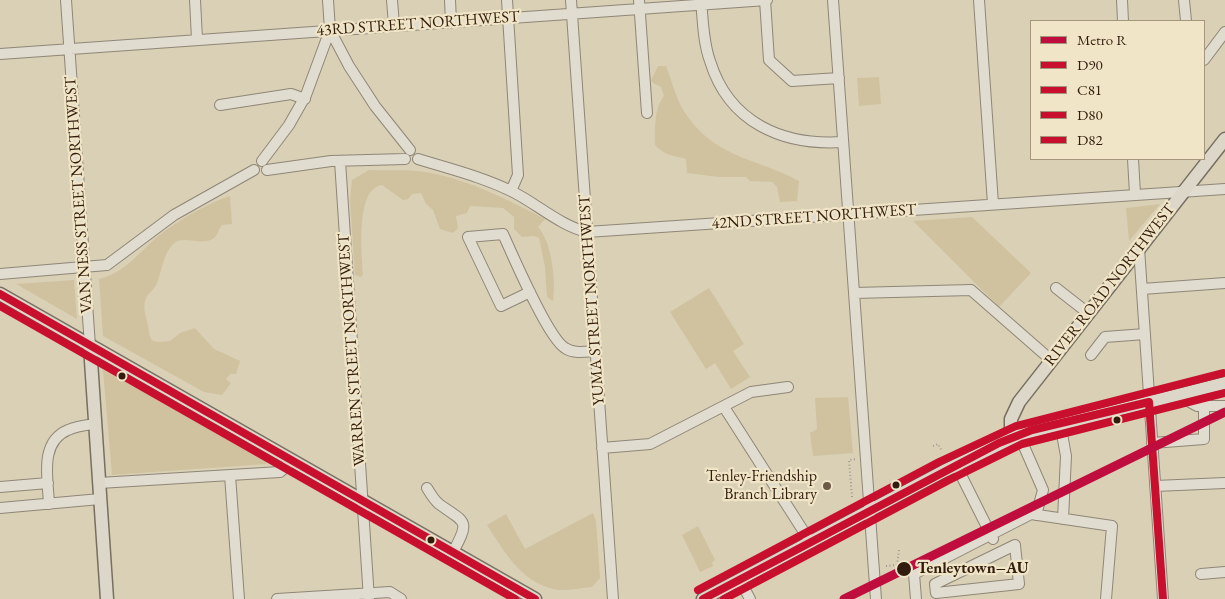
<!DOCTYPE html>
<html>
<head>
<meta charset="utf-8">
<style>
  body { margin:0 }
  #map { position:relative; width:1225px; height:599px; overflow:hidden; background:#d9d0b6; font-family:"EB Garamond",serif }
  canvas { display:block }
  .legend { position:absolute; left:1030px; top:20px; width:175px; height:140px; box-sizing:border-box; background:#f0e5c6; border:1px solid #a4957c; margin:0; padding:6px 9px; list-style:none; font-size:15px; color:#321c0e }
  .legend li { display:flex; align-items:center; gap:10px; height:25px }
  .legend b { width:25px; border:1px solid #a4957c }
</style>
</head>
<body>
<div id="map">
<canvas width="1225" height="599"></canvas>
<ul class="legend">
<li><b style="height:6px;background:#bf0d3e"></b>Metro R</li>
<li><b style="height:6px;background:#c8102e"></b>D90</li>
<li><b style="height:6px;background:#c8102e"></b>C81</li>
<li><b style="height:6px;background:#c8102e"></b>D80</li>
<li><b style="height:6px;background:#c8102e"></b>D82</li>
</ul>
</div>
<script>
const ctx = document.querySelector('canvas').getContext('2d');
ctx.lineJoin = 'round';
function fill(path, color) { ctx.fillStyle = color; ctx.fill(path, 'evenodd'); }
function trace(path, color, width, dash) { ctx.strokeStyle = color; ctx.lineWidth = width; ctx.lineCap = dash ? 'butt' : 'round'; ctx.setLineDash(dash || []); ctx.stroke(path); }
function drawText(font, color, halo, rows, align = 'center') {
  ctx.font = font + ' "EB Garamond",serif'; ctx.lineWidth = 4.5; ctx.setLineDash([]); ctx.textBaseline = 'middle'; ctx.strokeStyle = halo; ctx.fillStyle = color; for (const [text, x, y, turn = 0] of rows) {
    ctx.save(); ctx.translate(x, y); ctx.rotate((+turn || 0) * Math.PI / 180); ctx.textAlign = isNaN(turn) ? turn : align; if (halo) ctx.strokeText(text, 0, 0); ctx.fillText(text, 0, 0); ctx.restore();
  }
}
fill(new Path2D(`
  M658,66H666C671,79 675,94 681,106C711,158 752,156 799,181L797,201L780,202L777,187L772,182L750,181L746,177H719L687,173L686,159C673,155 665,156 655,145C655,129 654,108 664,96L661,87L653,83L651,80Z
  M879,77L881,104L859,106L857,78Z
  M369,170C389,171 411,169 431,173C472,181 508,200 545,219L538,227C552,242 556,281 553,301L547,297L545,267L539,238L534,236L522,237L514,229V217L503,208L470,206L467,213L456,216L458,228L453,233L440,229L433,210L426,204L421,193L412,194L408,199L403,200L382,185C355,188 362,255 363,274L361,277L355,275L350,200L352,180Z
  M230,196L232,224L222,225C218,229 218,235 214,238C201,247 184,234 173,244C163,255 162,270 157,283C155,289 148,293 146,298C142,308 146,316 148,325C151,342 149,343 170,341L180,333L195,328L214,349L240,361L236,374H230L226,379L231,383L222,395L204,392L103,336L99,279C123,274 140,252 158,236C179,220 206,204 230,196Z
  M1160,204L1129,241L1126,208Z
  M972,217L1031,273L999,307L913,221Z
  M74,280L77,319L16,284Z
  M709,288L744,344L733,351L750,377L731,389L715,363L706,369L670,312Z
  M103,370L269,459L266,464L112,475Z
  M848,397L853,453L813,456L810,433L817,429L815,398Z
  M593,513L596,521L600,578L592,587C580,588 564,592 553,589C520,581 504,551 487,525L506,514L525,549Z
  M698,526L715,560L712,562L713,566L700,572L682,535Z`), '#d0c29f');
const minor = new Path2D(`
  M66,0L90,346
  M195,0L197,39
  M392,0L394,25
  M450,0L451,22
  M507,0L518,175L511,191
  M571,0L613,599
  M639,0L647,113
  M701,0C703,20 703,42 710,61C729,123 783,146 843,142
  M765,0L769,60L792,81L839,78
  M833,0L876,599
  M979,0L993,204
  M1122,0L1123,21
  M1184,0L1186,21
  M330,30L349,66L375,106L410,150
  M0,54L767,0
  M1204,60L1225,32
  M220,105L291,94L305,99
  M418,159C450,169 483,177 513,192C537,204 561,226 587,232L1225,189
  M1133,159L1135,194
  M262,161L289,125L306,95L330,30L328,0
  M340,161L369,599
  M267,170L331,161L405,159
  M1139,248L1163,599
  M0,274L107,265L174,215L254,170
  M1056,288L1088,313
  M1142,289L1225,283
  M530,292L501,306L468,237L503,234C513,256 548,338 565,348C574,354 585,352 595,351
  M854,293L971,290L1051,360
  M1091,355L1105,337L1145,334
  M1179,396L1197,406H1225
  M724,407L811,543
  M1060,423L1066,456L1063,519
  M1019,435L1043,490L1036,515
  M1152,443L1204,439V407
  M602,448L650,444L751,392L788,387
  M956,465L993,539
  M230,475L239,599
  M99,483L280,472L292,461
  M1155,486L1225,483
  M0,487L48,483
  M427,488C430,493 434,500 439,504C465,523 471,519 453,552
  M49,504C48,479 39,442 68,430C76,426 86,425 95,424
  M0,508L100,499
  M1015,545L1019,584L936,593L935,584Z
  M1201,574L1225,572
  M740,580L750,599
  M277,599L390,592L401,599
  M916,599L914,574L1031,514L1112,526L1106,599`);
const major = new Path2D(`
  M0,294L535,599
  M90,346L107,599
  M1011,438V419L1019,402L1225,139
  M703,599L944,471L1019,435L1225,383`);
trace(minor, '#8f8676', 12);
trace(major, '#776f60', 15);
trace(new Path2D(`
  M933,446L938,444L942,451
  M852,497L849,460L856,459
  M897,565L899,550
  M897,565L905,560
  M886,566L897,565L904,576`), '#a19b90', 2, [1, 2.5]);
trace(minor, '#e1dcd0', 10);
trace(major, '#dcd7c8', 12);
trace(new Path2D(`
  M0,294L535,599
  M703,599L999,443L1032,430L1149,402L1163,599`), '#c8102e', 8);
trace(new Path2D(`
  M0,306L515,599`), '#c8102e', 8);
trace(new Path2D(`
  M724,599L949,480L1022,444L1225,393`), '#c8102e', 8);
trace(new Path2D(`
  M698,590L939,462L1016,426L1223,373`), '#c8102e', 8);
trace(new Path2D(`
  M844,599L1225,412`), '#bf0d3e', 9);
for (const [x, y, r, color] of [
  [122,376,4.5,"#321c0e"],
  [1117,420,4.5,"#321c0e"],
  [896,485,4.5,"#321c0e"],
  [827,486,5,"#6c5b49"],
  [431,540,4.5,"#321c0e"],
  [904,569,8,"#321c0e"]
]) { const dot = new Path2D(); dot.arc(x, y, r, 0, 2 * Math.PI); ctx.fillStyle = color; ctx.fill(dot); trace(dot, '#f0e5c6', 2); }
drawText('16px', '#321c0e', '#f0e5c6', [
  ["43RD STREET NORTHWEST",418,24,-4],
  ["VAN NESS STREET NORTHWEST",79,195,-94],
  ["42ND STREET NORTHWEST",814,217,-4],
  ["RIVER ROAD NORTHWEST",1110,285,-52],
  ["YUMA STREET NORTHWEST",592,300,-94],
  ["WARREN STREET NORTHWEST",352,350,-94]
]);
drawText('16px', '#321c0e', '#f0e5c6', [
  ["Tenley-Friendship",817,477],
  ["Branch Library",817,495]
], 'right');
drawText('bold 16px', '#321c0e', '#f0e5c6', [
  ["Tenleytown–AU",917,569]
], 'left');
</script>
</body>
</html>
